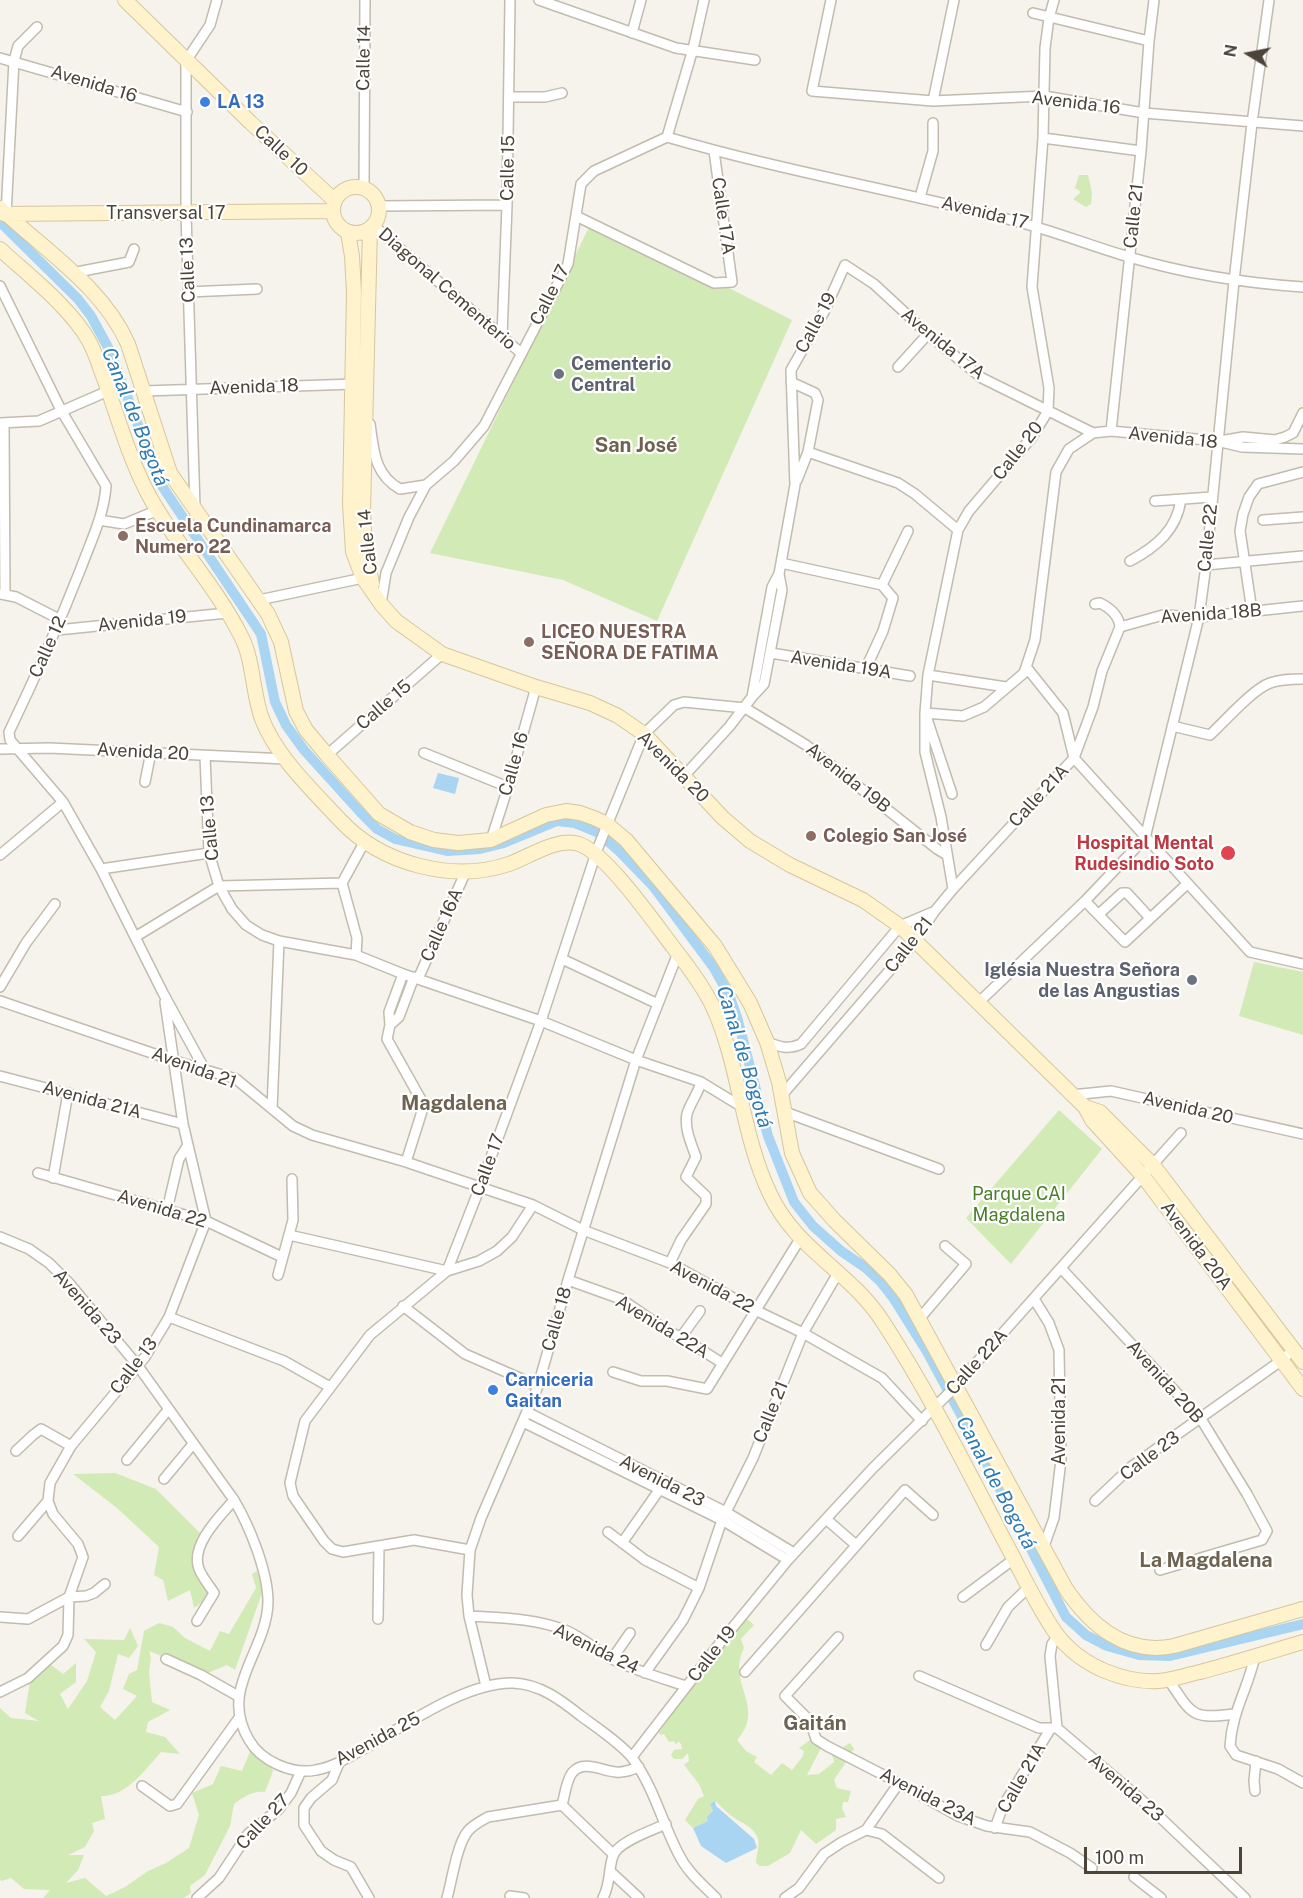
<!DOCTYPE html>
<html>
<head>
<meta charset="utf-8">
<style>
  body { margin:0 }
  #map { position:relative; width:1303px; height:1898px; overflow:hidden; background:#f6f3ec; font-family:"Public Sans",sans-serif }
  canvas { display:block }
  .north { position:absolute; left:1219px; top:24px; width:60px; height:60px; -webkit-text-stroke:4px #fff; paint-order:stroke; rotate:280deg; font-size:16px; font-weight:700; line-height:24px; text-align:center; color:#4b4439 }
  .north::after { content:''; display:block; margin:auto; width:21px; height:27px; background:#4b4439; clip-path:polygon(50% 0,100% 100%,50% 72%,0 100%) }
  .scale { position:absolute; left:1084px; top:1847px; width:158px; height:27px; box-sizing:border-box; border:3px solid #4b4439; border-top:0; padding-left:8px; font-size:18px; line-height:21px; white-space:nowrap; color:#4b4439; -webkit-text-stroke:4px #fff; paint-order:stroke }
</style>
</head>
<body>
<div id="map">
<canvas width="1303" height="1898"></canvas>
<div class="north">N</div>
<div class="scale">100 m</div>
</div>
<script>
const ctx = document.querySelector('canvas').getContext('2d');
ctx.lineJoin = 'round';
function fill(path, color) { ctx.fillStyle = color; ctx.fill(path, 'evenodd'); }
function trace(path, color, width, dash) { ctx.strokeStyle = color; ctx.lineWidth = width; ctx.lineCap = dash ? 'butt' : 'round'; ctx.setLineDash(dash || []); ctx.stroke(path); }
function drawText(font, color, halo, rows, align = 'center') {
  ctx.font = font + ' "Public Sans",sans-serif'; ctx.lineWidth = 4.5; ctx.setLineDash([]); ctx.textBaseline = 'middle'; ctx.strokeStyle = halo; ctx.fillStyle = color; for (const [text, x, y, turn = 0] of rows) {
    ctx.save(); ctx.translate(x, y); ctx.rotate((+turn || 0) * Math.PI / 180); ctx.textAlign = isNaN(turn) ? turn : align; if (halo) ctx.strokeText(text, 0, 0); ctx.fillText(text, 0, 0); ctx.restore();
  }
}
fill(new Path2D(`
  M1079,175H1088L1092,193L1091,204L1086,207L1073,199L1081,192L1075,188Z
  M593,219L792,320L657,621L563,580L430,553Z
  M1254,962L1303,972V1035L1239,1016Z
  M1059,1110L1102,1149L1011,1264L966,1218Z
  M115,1473L156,1489L203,1536L193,1564L212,1595L194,1608L190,1590L168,1601L163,1580L154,1575L159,1547L117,1508L73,1474Z
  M257,1571L263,1590L235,1670L227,1665L205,1674L172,1657H164L149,1651L151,1658L149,1672L152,1702L170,1710L148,1722L146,1732L165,1737L180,1754L161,1752C145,1770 126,1797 101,1796L105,1819L92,1823L94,1831L85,1847L68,1855H84L78,1870L66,1883L85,1878L106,1896L125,1887L148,1871L166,1863L189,1848L199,1815L192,1793L213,1784L221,1766L242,1771L251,1749L268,1759L273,1771L265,1792C254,1790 243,1797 234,1804L230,1826L205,1875L190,1886L191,1893L184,1898H43L50,1890L24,1889L11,1878L2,1881L0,1880V1708L11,1718L39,1721L25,1713L30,1681L50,1664L63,1674L76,1663V1682L60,1694L68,1709L87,1681L96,1652L84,1639L124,1640L130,1628L138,1646L129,1658L118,1654L109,1691L100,1707L115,1720L137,1696L123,1689L129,1674L137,1670L144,1631L159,1623L173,1627L185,1638L210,1651L220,1631L229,1634L256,1588L252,1574Z
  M746,1618L754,1625L741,1639L744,1648C729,1678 754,1697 747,1723C745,1730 741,1735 737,1740L746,1751L755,1756L757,1757L754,1762L771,1775L782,1763L792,1770L803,1756L804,1751L799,1748L814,1737L821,1743V1748L807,1775L819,1774L834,1762L832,1754L850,1743L854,1749L849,1755L861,1768L846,1762L834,1780L837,1788L851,1791L848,1802H843L842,1808L846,1817L836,1819V1830L816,1844L801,1830L790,1853L768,1866H760L756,1863C756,1855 760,1847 758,1839C754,1827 743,1824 733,1817C727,1813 721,1806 715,1801L710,1804L713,1811L708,1821L693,1828L685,1820L698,1799L704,1796L699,1784L684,1765L689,1761L688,1753L682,1759H674L671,1755L674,1750L682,1749L681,1744L679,1742L675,1744L674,1741L669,1742L664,1734L660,1735L659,1733L672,1714L670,1711L685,1697V1689L693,1687L706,1666Z`), '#d2eab5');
fill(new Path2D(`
  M438,773L459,778L455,794L433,788Z
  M715,1801L716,1806L754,1839L757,1848L726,1863L701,1846L693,1828L708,1821L707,1817L713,1811L710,1804Z`), '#a9d4f2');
trace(new Path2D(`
  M0,222L78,299L91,316L110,351L160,483L261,634L275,702L286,725L304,750L361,813L377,829L395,839L447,851L480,849L504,843L557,821L575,823L597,832L619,851L653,886L714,968L729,995L737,1017L768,1136L794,1202L813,1226L841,1251L866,1268L880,1281L894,1299L926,1350L975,1441L1066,1617L1086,1635L1107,1646L1139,1655L1170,1656L1303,1624`), '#a9d4f2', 10);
const street = new Path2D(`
  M539,0L676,48L755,60
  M831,0L812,91L933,101L1044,96L1144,113L1303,126
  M1033,13L1149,41
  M632,33L641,0
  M0,58L187,112
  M509,97H545L562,93
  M933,101L954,0
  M667,137C779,170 895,190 1007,219C1049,229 1088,245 1129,257C1186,274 1244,283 1303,287
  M1043,138L1141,151
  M364,188L365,0
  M920,197L933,151V123
  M379,206L507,205
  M6,214L14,61L18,46L37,27
  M576,216L714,283L732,282L714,151
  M374,226L521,353
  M72,273L129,262L134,249
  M0,286L61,410L106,486C104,515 91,541 81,568C59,624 35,678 9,732L10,740L63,802L101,869L163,993L205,1070
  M188,292L257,289
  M502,336L507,205L510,0
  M898,367L928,334
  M791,382L815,393L818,400L808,452L797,480
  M144,391L355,384
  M0,423L39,421L108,391
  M4,423L5,595
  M370,424C374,451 374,474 400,489L426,485
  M1111,431L1141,151L1149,41L1154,0
  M1220,441L1243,437L1275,440L1285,437L1293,433L1303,413
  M808,452L898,483L915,494L958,530
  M1155,501L1212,497
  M195,508L186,213V61L210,25L217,0
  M99,520L124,524L158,510
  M1263,520L1303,517
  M1130,561C1156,547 1177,530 1181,499
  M781,563L882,585L893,598L883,631L866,668
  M1206,565L1303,556
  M882,585L908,531
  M0,594L16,597L61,620
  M259,600L363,578
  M381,604L386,573L409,517L426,485L454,461L484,426L568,264L581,184L594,171L667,137L693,49L704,0
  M1095,604L1100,603C1110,608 1119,616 1120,627
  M1252,611L1240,531L1243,514L1249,497L1258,484L1303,472
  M1120,627L1163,615L1199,617L1303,606
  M57,630L227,613
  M771,653L910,676
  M1027,668L1063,713L1074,758L1250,952L1303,964
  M928,675L1006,687
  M752,697L772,587L779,574L795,485L791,370L824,312L845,265L874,284L928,334L982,378L1093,433L1111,431L1217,441L1242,447L1303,449
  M1172,726L1210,735C1225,721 1253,689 1270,683C1281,679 1292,679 1303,679
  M0,749L49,748L286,759
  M424,753L508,787
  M327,755L442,654
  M205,756L209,853L219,886L232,909L246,925L262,935L279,941L356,955L403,974L541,1021L636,1060L701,1082L742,1107
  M684,776L729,727L752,697L764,684L782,590L779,574
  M145,782L151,752
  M952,794L925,713L963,716L984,707L1024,673L1035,640L1056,472L1069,449L1093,433
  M491,840L508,787L536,687
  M0,855L63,802
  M101,869L209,853
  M342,883L357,938L356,955
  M342,883L365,841
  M953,889L941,817L925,752V713L928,675L958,530L969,511L1032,437L1048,411L1049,388L1032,287L1043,138L1045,48L1049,18L1054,0
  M1085,901L1125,942L1187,884
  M1099,914L1122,893H1127L1150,918
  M135,937L219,886L342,883
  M562,959L658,1004
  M403,974L389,1012L390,1025L387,1039L424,1105L406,1162
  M418,979L466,871
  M0,987L26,943L55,904
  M0,1001L175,1061L236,1079L293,1126L312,1135L406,1162L533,1205L583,1230L670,1263L755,1310L803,1333L882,1378L922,1421
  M978,1003L1085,901L1145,838L1199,617L1206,565L1234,281L1252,123L1269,0
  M390,1025L399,1017L414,977
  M767,1042C780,1047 788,1050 801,1044L900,926L933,912
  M0,1076L183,1124
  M782,1095L915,941L934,912L953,889L1074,758L1093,707L1102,671L1120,627
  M1072,1095L1111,1091L1303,1134
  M272,1109L279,941
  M785,1112L939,1169
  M38,1173L206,1221L282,1257
  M53,1178L68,1093
  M167,1210L179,1159L188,1145
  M289,1235L447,1271L479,1261L497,1251L512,1237L533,1205
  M0,1237L29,1249L49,1263L70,1284L138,1366L234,1500C249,1525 268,1571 268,1602C267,1652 218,1688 249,1740C261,1761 292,1775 316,1770C334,1767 349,1757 365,1748C406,1725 466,1682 513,1683C540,1684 561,1700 581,1716C596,1727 623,1745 633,1759C654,1788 662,1822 678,1853C687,1872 702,1884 716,1898
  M670,1263L681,1240L706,1204V1196L686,1177L696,1157C691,1143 684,1128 687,1114C690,1103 698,1094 701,1082
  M1061,1268L1201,1419L1247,1494L1267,1531L1262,1540L1160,1570
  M278,1275L293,1220L292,1179
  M568,1280L621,1299L669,1332L681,1337L722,1363
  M1034,1299L1049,1323L1059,1350L1061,1460L1054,1518L1044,1546
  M403,1306L465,1354L538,1386
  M169,1317L284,1361L330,1387
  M920,1318L966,1264L945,1246
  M681,1337L700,1311
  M613,1372L641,1381H667L707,1389L800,1239
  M527,1412L726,1512L794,1553
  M523,1422L722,1520L788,1560
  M16,1451L33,1435L41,1429L71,1446
  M127,1460L168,1410
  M164,1479L193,1444
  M1095,1501L1131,1467L1282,1360L1294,1349
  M826,1519L856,1545
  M608,1532L645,1560L699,1588
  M18,1536L48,1501
  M622,1543L662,1486
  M470,1550L414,1540L343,1552L332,1549L324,1541L293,1496L290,1483L305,1421L370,1335L447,1271L480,1187L541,1021L597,850L644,734L674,705L684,702L745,708L806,745L937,849L947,855
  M963,1597L1014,1559
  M469,1616C501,1618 534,1618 565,1630C582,1637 596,1650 612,1659C636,1671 661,1678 686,1686
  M0,1617L28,1619L69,1597L86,1596L94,1593L105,1584
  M378,1619L379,1546
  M197,1621L214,1593C209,1585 202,1577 199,1569C190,1545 220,1516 234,1500
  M838,1637L785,1696L810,1721L816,1739L827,1746L899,1783L958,1816L987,1826L1030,1832L1070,1853L1092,1868
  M986,1645L1008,1607L1029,1587
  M1255,1656C1248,1689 1232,1711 1230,1746L1236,1755L1278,1769L1303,1783
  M166,1659L201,1675L238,1696
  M612,1659L630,1633
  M745,1672L905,1490L933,1515
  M645,1673L683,1620L699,1588L722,1520L753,1458L803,1333L838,1273
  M919,1676L1039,1728H1057L1145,1803L1245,1898
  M1168,1679C1192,1714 1190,1720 1234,1714
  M486,1686L469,1616L467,1595L470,1550L481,1518L538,1386L568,1280L636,1060L678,953
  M0,1692L28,1678L63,1646L68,1635L69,1597L83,1557L78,1544L53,1514L48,1501L50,1483L71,1446L145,1357L169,1317L206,1221L183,1124L165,1002
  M1057,1728L1050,1656L1052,1644L1058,1636
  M632,1757L720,1643L788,1560L873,1468L952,1390L1181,1133
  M339,1763L332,1780L311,1798L304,1808V1825L321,1851L334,1860L351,1867L369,1898
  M142,1786L170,1806L177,1804L239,1718
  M1255,1791L1254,1781L1256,1761
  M562,1805L613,1854
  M995,1828L1003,1806L1051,1728
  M866,1830L882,1834L939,1878
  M611,1872L639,1898
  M1134,1877L1161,1898
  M510,1896L524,1898
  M197,1898L219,1878L248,1834L279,1809L291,1793L301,1771
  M447,1898C452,1880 457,1844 468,1831C473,1825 481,1821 488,1817L562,1805C565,1795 566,1781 572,1773C583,1759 602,1771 616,1772C624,1773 631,1770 639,1767
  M603,1898C611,1882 608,1870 613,1856C617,1842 653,1830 666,1824
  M785,1898L799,1888L824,1854L842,1842L866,1830L899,1783`);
const secondary = new Path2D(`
  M125,0L251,123L334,200
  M333 210a23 23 0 1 1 46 0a23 23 0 1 1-46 0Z
  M0,208C44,250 103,287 128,344L170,473L268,614L281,642L296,711L306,730L327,755L379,814L410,832L434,840L458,843L491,840L546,815L566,811L580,813L594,818L607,824L626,840L715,946L750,1003L767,1042L779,1082L792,1153L810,1193L834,1220L890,1275L906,1295L1066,1589C1091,1626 1127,1656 1174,1646L1303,1609
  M4,214L332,211
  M370,229L363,511L365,547L372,584
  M348,233L352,256L354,292L350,504L353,552L363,578L381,604L396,621L442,654L536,687L590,703L618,716L644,734L723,818L750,841L790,865L863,900L900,926L1085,1107L1092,1120L1143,1176L1303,1389
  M0,249C28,275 71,308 89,341C96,354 100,368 105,381C119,421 131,464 152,501C179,548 217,588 241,636C254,661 252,692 262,719C276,756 313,791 340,820C381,864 452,883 509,864C529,857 557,837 579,844C606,853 654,922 673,947C688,966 704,987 714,1009C740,1068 742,1136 770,1194C796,1250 851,1272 883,1322C928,1391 965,1465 1003,1538C1020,1569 1035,1603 1055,1632C1067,1649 1086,1663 1105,1671C1122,1678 1140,1682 1158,1681C1172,1680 1186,1675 1200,1672C1234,1663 1269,1652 1303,1642
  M1085,1107L1100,1112L1153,1165L1303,1362`);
trace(street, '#c2bbae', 12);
trace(secondary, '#d6c79b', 16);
trace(street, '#fff', 9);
trace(secondary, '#fff3cd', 14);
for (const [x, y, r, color] of [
  [205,102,6,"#3f7fe0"],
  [559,374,6,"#6b7280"],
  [123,536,6,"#8d6e63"],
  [529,642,6,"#8d6e63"],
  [811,836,6,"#8d6e63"],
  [1228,853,8,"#e0444e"],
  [1192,980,6,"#6b7280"],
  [493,1390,6,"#3f7fe0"]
]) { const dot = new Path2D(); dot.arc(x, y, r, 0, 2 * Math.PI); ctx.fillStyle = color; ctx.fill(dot); trace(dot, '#fff', 2); }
drawText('18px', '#4b4439', '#fff', [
  ["Calle 14",364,58,-89],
  ["Avenida 16",94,84,17],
  ["Avenida 16",1076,103,7],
  ["Calle 10",281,151,43],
  ["Calle 15",508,168,-89],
  ["Transversal 17",166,213],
  ["Avenida 17",985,213,14],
  ["Calle 17A",723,216,82],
  ["Calle 21",1134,216,-84],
  ["Calle 13",188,270,-92],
  ["Diagonal Cementerio",447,289,41],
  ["Calle 17",550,295,-63],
  ["Calle 19",816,323,-62],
  ["Avenida 17A",943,344,39],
  ["Avenida 18",254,387,-2],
  ["Avenida 18",1173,438,6],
  ["Calle 20",1018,451,-52],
  ["Calle 22",1208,538,-84],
  ["Calle 14",368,542,-96],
  ["Avenida 18B",1211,614,-4],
  ["Avenida 19",142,621,-6],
  ["Calle 12",48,647,-66],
  ["Avenida 19A",841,665,9],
  ["Calle 15",384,705,-41],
  ["Avenida 20",143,752,3],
  ["Calle 16",514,764,-74],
  ["Avenida 20",673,767,45],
  ["Avenida 19B",848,778,38],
  ["Calle 21A",1039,796,-47],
  ["Calle 13",210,828,-95],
  ["Calle 16A",442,925,-66],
  ["Calle 21",909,945,-52],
  ["Avenida 21",194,1068,20],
  ["Avenida 21A",92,1100,15],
  ["Avenida 20",1188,1108,13],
  ["Calle 17",488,1165,-70],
  ["Avenida 22",162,1209,17],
  ["Avenida 20A",1196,1246,53],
  ["Avenida 22",712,1287,28],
  ["Avenida 23",87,1307,49],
  ["Calle 18",557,1319,-74],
  ["Avenida 22A",662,1327,31],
  ["Calle 22A",977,1362,-48],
  ["Calle 13",134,1366,-53],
  ["Avenida 20B",1165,1382,48],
  ["Calle 21",771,1412,-68],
  ["Avenida 21",1059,1421,-90],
  ["Calle 23",1150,1456,-37],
  ["Avenida 23",662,1481,27],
  ["Avenida 24",596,1649,26],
  ["Calle 19",712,1654,-52],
  ["Avenida 25",378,1739,-28],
  ["Calle 21A",1022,1778,-60],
  ["Avenida 23",1126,1788,41],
  ["Avenida 23A",928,1797,27],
  ["Calle 27",263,1822,-47]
]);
drawText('bold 18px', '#366cbe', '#fff', [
  ["LA 13",217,102],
  ["Carniceria",505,1380],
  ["Gaitan",505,1401]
], 'left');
drawText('bold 18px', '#5b616d', '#fff', [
  ["Cementerio",571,364],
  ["Central",571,385],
  ["Iglésia Nuestra Señora",1180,970,"right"],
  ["de las Angustias",1180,991,"right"]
], 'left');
drawText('bold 18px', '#785e54', '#fff', [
  ["Escuela Cundinamarca",135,526],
  ["Numero 22",135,547],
  ["LICEO NUESTRA",541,632],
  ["SEÑORA DE FATIMA",541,653],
  ["Colegio San José",823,836]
], 'left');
drawText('bold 18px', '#be3a42', '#fff', [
  ["Hospital Mental",1214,843],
  ["Rudesindio Soto",1214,864]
], 'right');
drawText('18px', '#4a7f2a', '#fff', [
  ["Parque CAI",1019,1194],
  ["Magdalena",1019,1215]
]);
drawText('italic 20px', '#2e7ab2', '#fff', [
  ["Canal de Bogotá",135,417,68],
  ["Canal de Bogotá",744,1057,73],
  ["Canal de Bogotá",996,1483,62]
]);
drawText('bold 20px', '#6e6250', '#fff', [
  ["San José",636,446],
  ["Magdalena",454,1104],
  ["La Magdalena",1206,1561],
  ["Gaitán",815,1724]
]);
</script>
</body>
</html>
